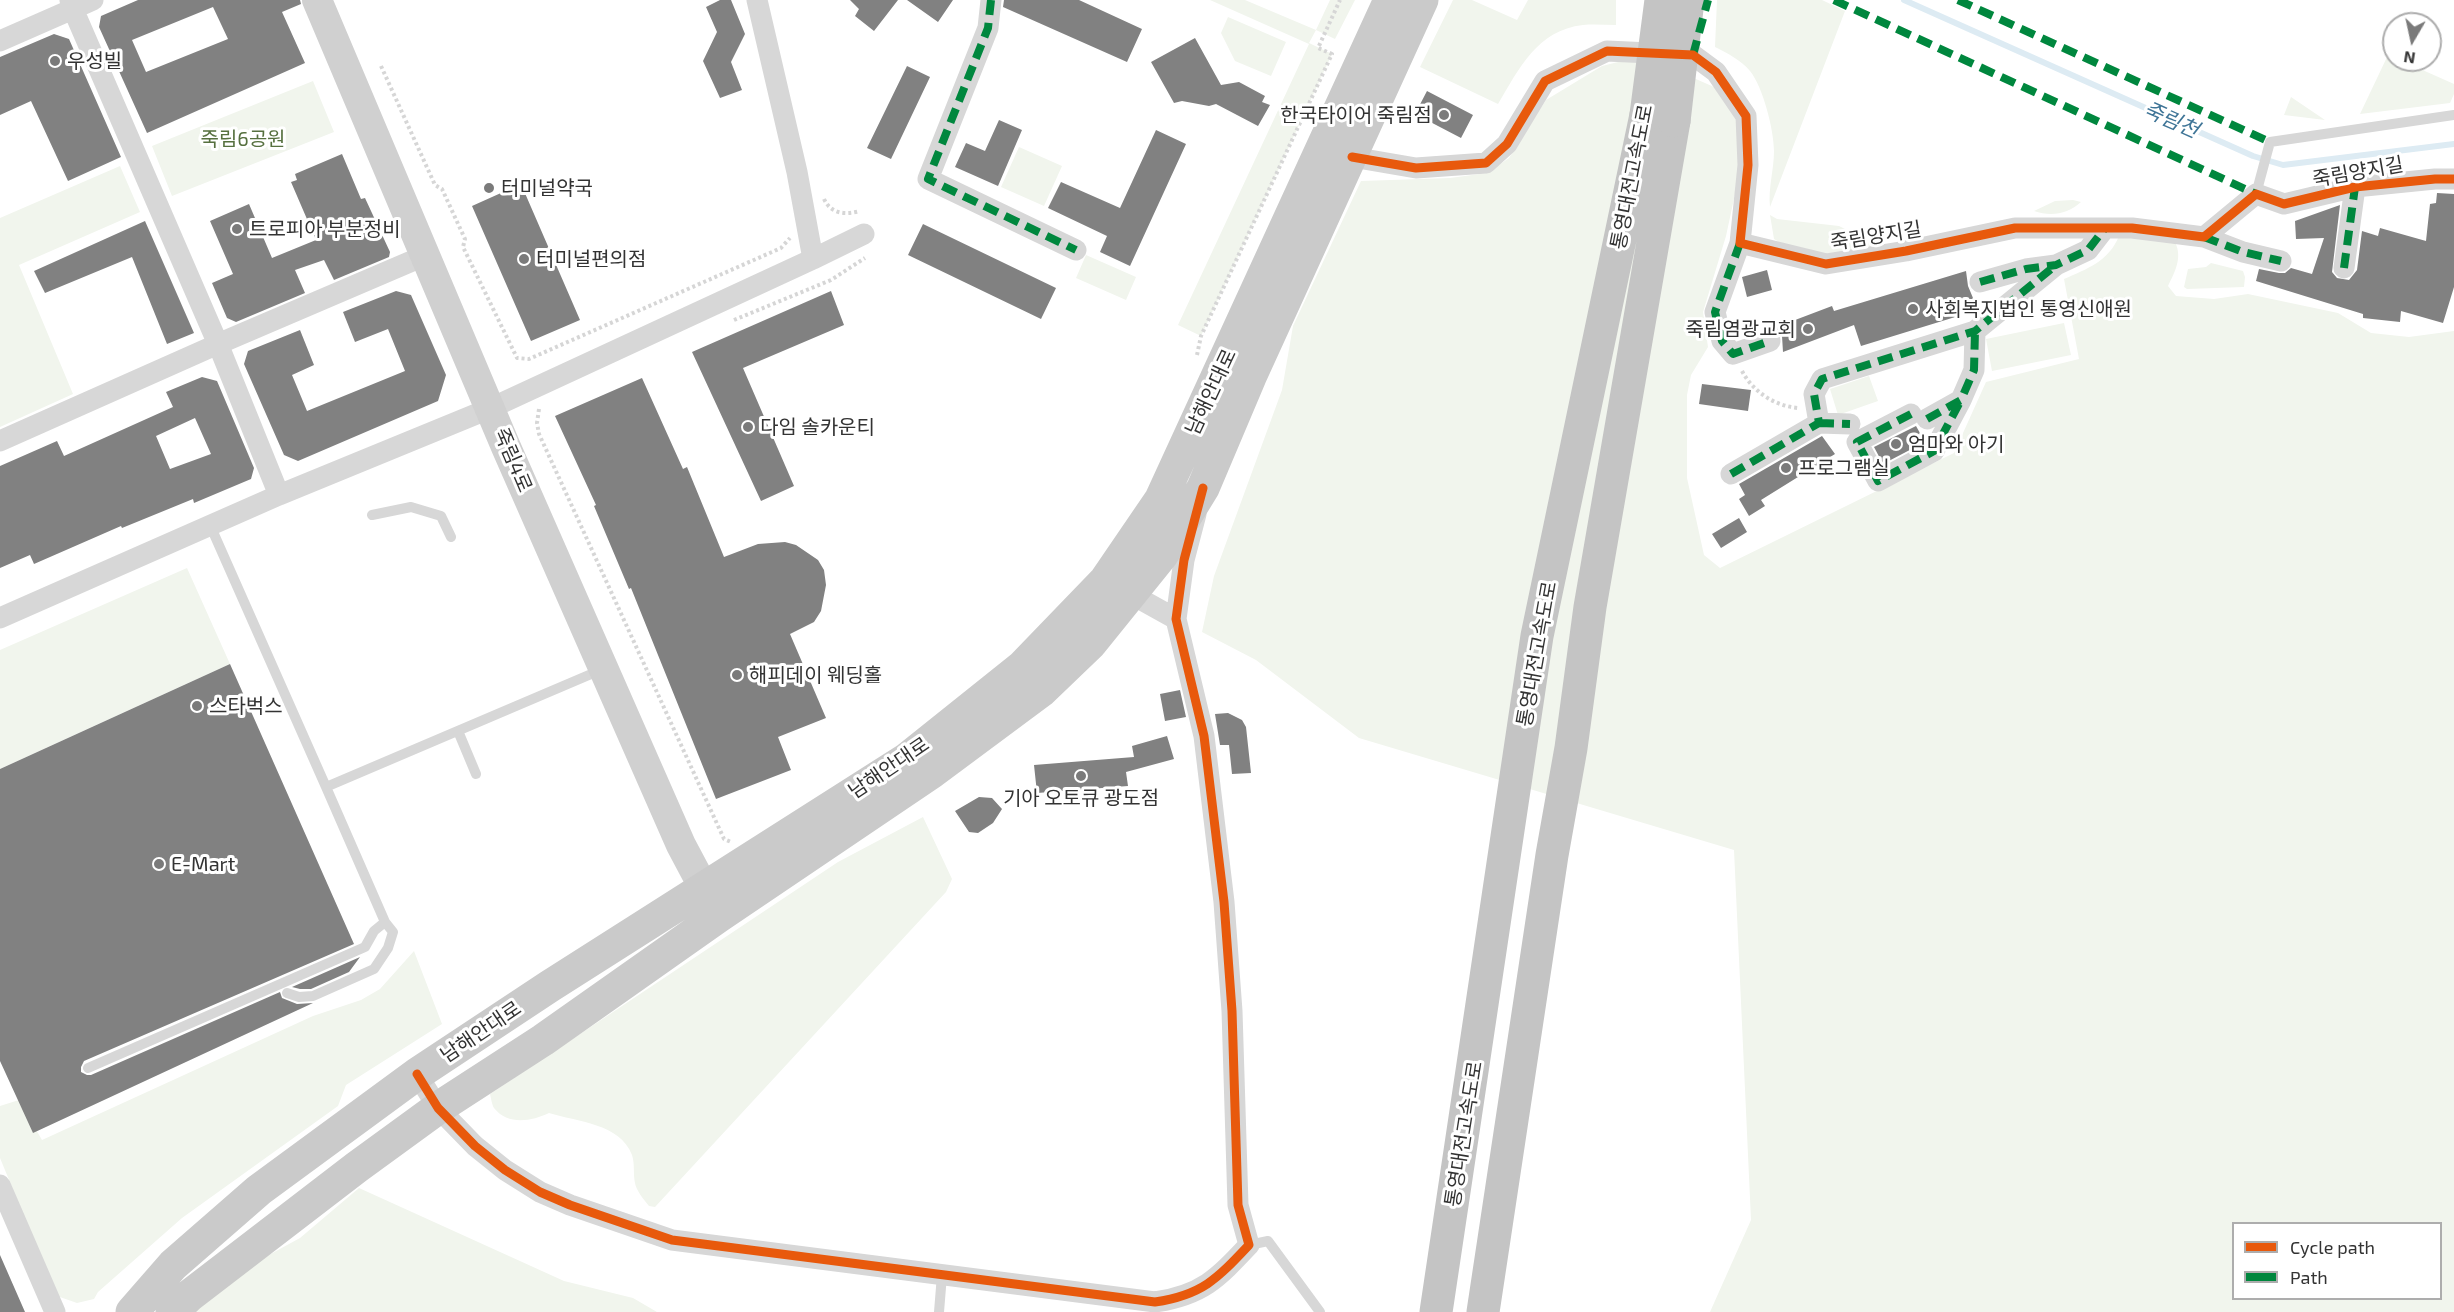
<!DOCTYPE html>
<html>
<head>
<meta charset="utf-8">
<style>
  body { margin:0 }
  #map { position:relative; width:2454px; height:1312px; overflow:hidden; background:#fff; font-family:"Exo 2",sans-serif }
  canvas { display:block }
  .legend { position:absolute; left:2232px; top:1222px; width:210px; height:78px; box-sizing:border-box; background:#fff; border:2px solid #adadad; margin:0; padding:8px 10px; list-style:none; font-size:18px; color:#333 }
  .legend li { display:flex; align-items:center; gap:12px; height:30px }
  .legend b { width:30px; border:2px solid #adadad }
  .north { position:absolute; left:2382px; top:12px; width:60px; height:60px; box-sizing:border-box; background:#fff; border:2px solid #adadad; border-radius:50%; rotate:189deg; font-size:16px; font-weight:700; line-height:24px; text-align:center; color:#333 }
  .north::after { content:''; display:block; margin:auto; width:21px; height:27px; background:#7a7a7a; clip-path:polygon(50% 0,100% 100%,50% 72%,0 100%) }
</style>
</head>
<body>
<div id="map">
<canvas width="2454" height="1312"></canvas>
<ul class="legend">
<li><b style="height:8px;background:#e8590c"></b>Cycle path</li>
<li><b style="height:8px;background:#00873e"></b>Path</li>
</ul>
<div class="north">N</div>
</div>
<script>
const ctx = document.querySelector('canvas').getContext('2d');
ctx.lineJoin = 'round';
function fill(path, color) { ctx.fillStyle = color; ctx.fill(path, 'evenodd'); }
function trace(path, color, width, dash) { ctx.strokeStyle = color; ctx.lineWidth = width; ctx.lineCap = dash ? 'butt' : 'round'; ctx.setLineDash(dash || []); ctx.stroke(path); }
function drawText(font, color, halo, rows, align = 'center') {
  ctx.font = font + ' "Exo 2","Noto Sans KR",sans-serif'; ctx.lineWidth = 6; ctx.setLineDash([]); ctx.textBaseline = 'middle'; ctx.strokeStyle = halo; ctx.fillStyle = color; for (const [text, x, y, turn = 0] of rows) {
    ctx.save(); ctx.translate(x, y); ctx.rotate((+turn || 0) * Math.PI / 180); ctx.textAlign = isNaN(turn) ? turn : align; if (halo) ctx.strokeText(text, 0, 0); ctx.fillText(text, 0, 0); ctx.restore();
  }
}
fill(new Path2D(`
  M1210,0H1245L1316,30L1330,0H1355L1335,39L1316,30L1309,43L1332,54L1201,336L1178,325L1309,44Z
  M1453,0H1472L1517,20L1528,0H1616V25C1605,25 1594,24 1583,25C1537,30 1519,69 1498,104L1420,67Z
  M1717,0H1822L1845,11L1770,207C1768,188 1774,170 1774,151C1774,130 1763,87 1750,71C1741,60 1727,53 1715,47Z
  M1228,17L1286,42L1271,76L1235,61L1221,33Z
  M2388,55L2394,57V60H2400L2454,84V94L2450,103L2360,114Z
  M1626,60L1671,68L1714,87L1739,123L1738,180L1726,236L1703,312L1708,347L1691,375L1687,395V478L1704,555L1720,568L1954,453L1986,382L2079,359L2064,279C2087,269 2109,261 2119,236L2174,240C2183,256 2176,270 2168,286L2176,296L2214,299L2248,294L2338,313L2371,333L2409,337L2454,331V1312H1710L1751,1220L1734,850L1359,738L1256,660L1202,632L1214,576L1282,390L1293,326L1361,181L1450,178L1487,173L1509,158L1546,100L1602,66ZM2234,1224H2440V1298H2234Z
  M313,81L334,132L172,196L152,146Z
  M2291,97L2325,120L2284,115Z
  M1019,147L1062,166L1044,206L1001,187Z
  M120,166L140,212L19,265L73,394L0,427V218Z
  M2073,200L2081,202C2068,214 2051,217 2034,211L2055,201Z
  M1770,215L1777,219L1839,226L1877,245L1831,255L1785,246L1774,239Z
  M1086,255L1136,277L1126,300L1076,278Z
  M2211,263L2243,271L2245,277L2244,287L2187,289L2184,287L2188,269L2206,267Z
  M2064,323L2071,355L1992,371L1986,339Z
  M1869,376L1878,401L1838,415L1830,389Z
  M187,568L230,664L0,769V650Z
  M923,817L952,879L946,892L655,1207L649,1206C644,1200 636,1190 635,1183C633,1174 635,1164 632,1155C620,1123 577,1122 549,1113C532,1121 508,1126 494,1108C492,1105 491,1098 490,1094L838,862Z
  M414,951L442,1024L346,1085L338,1106L182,1218L98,1292L94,1299L77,1303L57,1296L0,1158V1106L19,1100L42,1140L313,1016L361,1000L380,989Z
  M359,1188L564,1281L633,1298L657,1312H185L245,1268L300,1238Z`), '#f1f5ed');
trace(new Path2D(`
  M1904,0L2253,156L2283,165L2454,144`), '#ddebf3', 6);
fill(new Path2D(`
  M138,0H300L301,4L282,12L305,63L147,133L99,27L101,16ZM213,7L228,39L146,72L132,40Z
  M720,0H731L745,34L731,62L742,90L720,98L703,61L717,32L706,7Z
  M850,0H898L874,31L855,16L859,9Z
  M907,0H953L938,22Z
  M1004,0H1079L1142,29L1127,62L1003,7Z
  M54,34L69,39L121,157L68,181L31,101L0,115V57Z
  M1195,38L1221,85L1239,82L1265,96L1262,102L1270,105L1258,126L1216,104L1209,106L1182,101L1174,103L1151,62Z
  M907,66L930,77L891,159L867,148Z
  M1427,91L1473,115L1461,138L1415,114Z
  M999,120L1022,130L998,186L955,167L966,143L985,151Z
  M1156,130L1186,144L1130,266L1100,252L1107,236L1048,208L1061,182L1120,208Z
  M342,154L361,199L365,198L390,252L389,257L334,280L324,260L295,270L305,293L236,322L227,318L212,283L233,274L210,221L249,204L272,258L316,240L291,182L297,180L295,174Z
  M521,184L580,320L531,341L472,206Z
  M2437,193L2454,194V287L2443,323L2401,311L2400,322L2363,318V314L2256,281L2259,269L2279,273H2285L2291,268L2312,274L2324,238L2296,239L2295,221L2340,205L2332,272L2337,278L2349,280L2357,270L2362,231L2378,236L2380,228L2426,241L2430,204L2436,203Z
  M145,221L194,333L167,344L132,257L45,293L34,271Z
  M923,224L1056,288L1041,319L908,255Z
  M1767,270L1772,290L1747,297L1742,277Z
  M1966,271L1968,286L1978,310L1861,346L1854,325L1783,352L1782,336L1774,328L1832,306L1834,311Z
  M396,291L411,295L446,375L438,401L298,461L284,455L244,364L248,351L300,330L314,365L292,375L307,411L405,371L388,329L355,342L343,312Z
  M831,291L844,325L743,368L794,486L761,501L692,352Z
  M202,377L217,381L254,468L251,479L194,503L193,499L122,528L121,526L34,564L30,555L0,568V466L57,441L64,456L173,407L166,392ZM195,418L211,454L170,469L156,436Z
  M642,378L683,469L687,467L724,557L758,544L785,542L796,545L818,560L824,570L826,585L821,611L814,622L790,634L826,718L778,737L791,770L716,799L631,588L629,589L594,506L596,505L555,416Z
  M1702,384L1751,390L1748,411L1699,404Z
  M1916,426L1925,442L1883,464L1874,447Z
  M1822,436L1835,454L1761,500L1765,506L1749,516L1739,499L1745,495L1739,484Z
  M1739,518L1747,532L1721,548L1712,534Z
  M230,664L354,944L84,1061L81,1067V1072L87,1075H91L280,992L282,998L297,1004L313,1003L33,1133L0,1061V769Z
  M1180,690L1186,717L1165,721L1160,694Z
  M1228,713L1242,720L1246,727L1251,773L1232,774L1229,745H1220L1215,714Z
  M1167,736L1174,759L1126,772L1128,786L1037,793L1034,765L1134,757L1132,746Z
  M979,797L992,798L1002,809L993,823L978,833L969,832L955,811Z
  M360,957L349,972L311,989H300L292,987Z
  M0,1255L25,1312H0Z`), '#818181');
trace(new Path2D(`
  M381,66L435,185L442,189L465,239L463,247L517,358L529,359L772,252L781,248L790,238
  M824,199C831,214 845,215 860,211
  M734,320L831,280L865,258
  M1197,355L1201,336L1332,54L1318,48L1340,0
  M1742,371C1753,392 1775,406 1798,408
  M539,409L537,423L539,434L724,839L731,842`), '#d6d6d6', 4, [3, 3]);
trace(new Path2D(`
  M2256,194L2270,142L2454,115
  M372,515L411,507L441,516L451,537
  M210,525L326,787L603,669
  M458,731L476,774
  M287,993L299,997L313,996L374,969L388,948L393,932L385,922L326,787
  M88,1068L365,947L374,931L385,922
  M1249,1245L1268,1241L1320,1312
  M939,1312L942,1275`), '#d7d7d7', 10);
trace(new Path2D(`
  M991,0L988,28L928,179L1076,250
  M0,41L73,9L70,0
  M1352,157L1416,168L1486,163L1507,144L1545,81L1607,51L1693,55L1716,72L1746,116L1748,165L1740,243L1826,264L1906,251L2015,228H2132L2204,237L2243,252L2281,261
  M2204,237L2256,194L2284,204L2355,187L2435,179H2454
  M1740,243L1715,312L1722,341L1733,354L1770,341
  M813,259L864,234
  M2344,268L2355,187
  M1980,282L2026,269L2056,265L2088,250L2105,228
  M1911,414L1857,442L1878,481L1934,451L1961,400
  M1927,419L1961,400L1974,370L1975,331
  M1819,423L1850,424
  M0,441L218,344L73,9L93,0
  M1731,474L1819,423L1814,394L1822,379L1975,331L2056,265
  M279,495L218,344L426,255
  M1122,589L1176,619
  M0,618L279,495L491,408L813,259L797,172L757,0
  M417,1074L438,1108L475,1146L505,1170L540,1192L570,1205L672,1240L1155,1302C1202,1295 1217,1279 1249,1245L1238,1205L1232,1011L1224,902L1204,736L1176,619L1184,560L1196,514
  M0,1185L55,1312`), '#d7d7d7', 21);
trace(new Path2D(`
  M317,0L506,447L681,845L715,909`), '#d0d0d0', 30);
trace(new Path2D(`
  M132,1312L173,1265L259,1190L417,1074L550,986L907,759L1022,667L1105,581L1161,499L1390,0
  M172,1312L189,1296L357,1167L438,1108L543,1040L719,916L932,772L1041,691L1091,643L1162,555L1203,488L1250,377L1422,0`), '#cacaca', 33);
trace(new Path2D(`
  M1436,1312L1537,636L1646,115
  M1483,1312L1552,855L1571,748L1590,607L1674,121`), '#c4c4c4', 33);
trace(new Path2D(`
  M1646,115L1661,0
  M1674,121L1688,0`), '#c4c4c4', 33);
trace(new Path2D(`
  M991,0L988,28L928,179L1076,250
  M1834,0L2256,194
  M1958,0L2270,142
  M1693,55L1708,0
  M2204,237L2243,252L2281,261
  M1740,243L1715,312L1722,341L1733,354L1770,341
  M2344,268L2355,187
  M1980,282L2026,269L2056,265L2088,250L2105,228
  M1911,414L1857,442L1878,481L1934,451L1961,400
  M1927,419L1961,400L1974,370L1975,331
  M1819,423L1850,424
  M1731,474L1819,423L1814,394L1822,379L1975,331L2056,265`), '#00873e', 8, [15, 8]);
trace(new Path2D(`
  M1352,157L1416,168L1486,163L1507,144L1545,81L1607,51L1693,55L1716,72L1746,116L1748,165L1740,243L1826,264L1906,251L2015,228H2132L2204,237L2256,194L2284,204L2355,187L2435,179H2454
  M417,1074L438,1108L475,1146L505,1170L540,1192L570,1205L672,1240L1155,1302C1202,1295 1217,1279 1249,1245L1238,1205L1232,1011L1224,902L1204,736L1176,619L1184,560L1203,488`), '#e8590c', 9);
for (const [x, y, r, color] of [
  [55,61,6,"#7a7a7a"],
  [1444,115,6,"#7a7a7a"],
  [489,188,6,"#7a7a7a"],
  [237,229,6,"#7a7a7a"],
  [524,259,6,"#7a7a7a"],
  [1913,309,6,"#7a7a7a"],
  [1808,329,6,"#7a7a7a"],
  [748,427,6,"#7a7a7a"],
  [1896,444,6,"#7a7a7a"],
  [1786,468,6,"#7a7a7a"],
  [737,675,6,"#7a7a7a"],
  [197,706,6,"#7a7a7a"],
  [1081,776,6,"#7a7a7a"],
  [159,864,6,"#7a7a7a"]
]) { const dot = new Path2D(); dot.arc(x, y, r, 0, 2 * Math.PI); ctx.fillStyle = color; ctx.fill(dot); trace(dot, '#fff', 2); }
drawText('20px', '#333', '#fff', [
  ["우성빌",67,61],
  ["한국타이어 죽림점",1432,115,"right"],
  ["터미널약국",501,188],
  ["트로피아 부분정비",249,229],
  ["터미널편의점",536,259],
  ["사회복지법인 통영신애원",1925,309],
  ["죽림염광교회",1796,329,"right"],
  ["다임 솔카운티",760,427],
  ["엄마와 아기",1908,444],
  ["프로그램실",1798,468],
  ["해피데이 웨딩홀",749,675],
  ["스타벅스",209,706],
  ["기아 오토큐 광도점",1081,798,"center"],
  ["E-Mart",171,864]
], 'left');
drawText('20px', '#56703f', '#fff', [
  ["죽림6공원",243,139]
]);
drawText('20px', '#333', '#fff', [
  ["죽림양지길",2358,172,-10],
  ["통영대전고속도로",1632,177,-79],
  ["죽림양지길",1876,236,-9],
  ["남해안대로",1211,392,-65],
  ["죽림4로",513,460,67],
  ["통영대전고속도로",1537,654,-80],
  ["남해안대로",889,768,-34],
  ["남해안대로",481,1032,-34],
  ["통영대전고속도로",1464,1134,-81]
]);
drawText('italic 21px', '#3f7597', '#fff', [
  ["죽림천",2171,120,24]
]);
</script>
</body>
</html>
